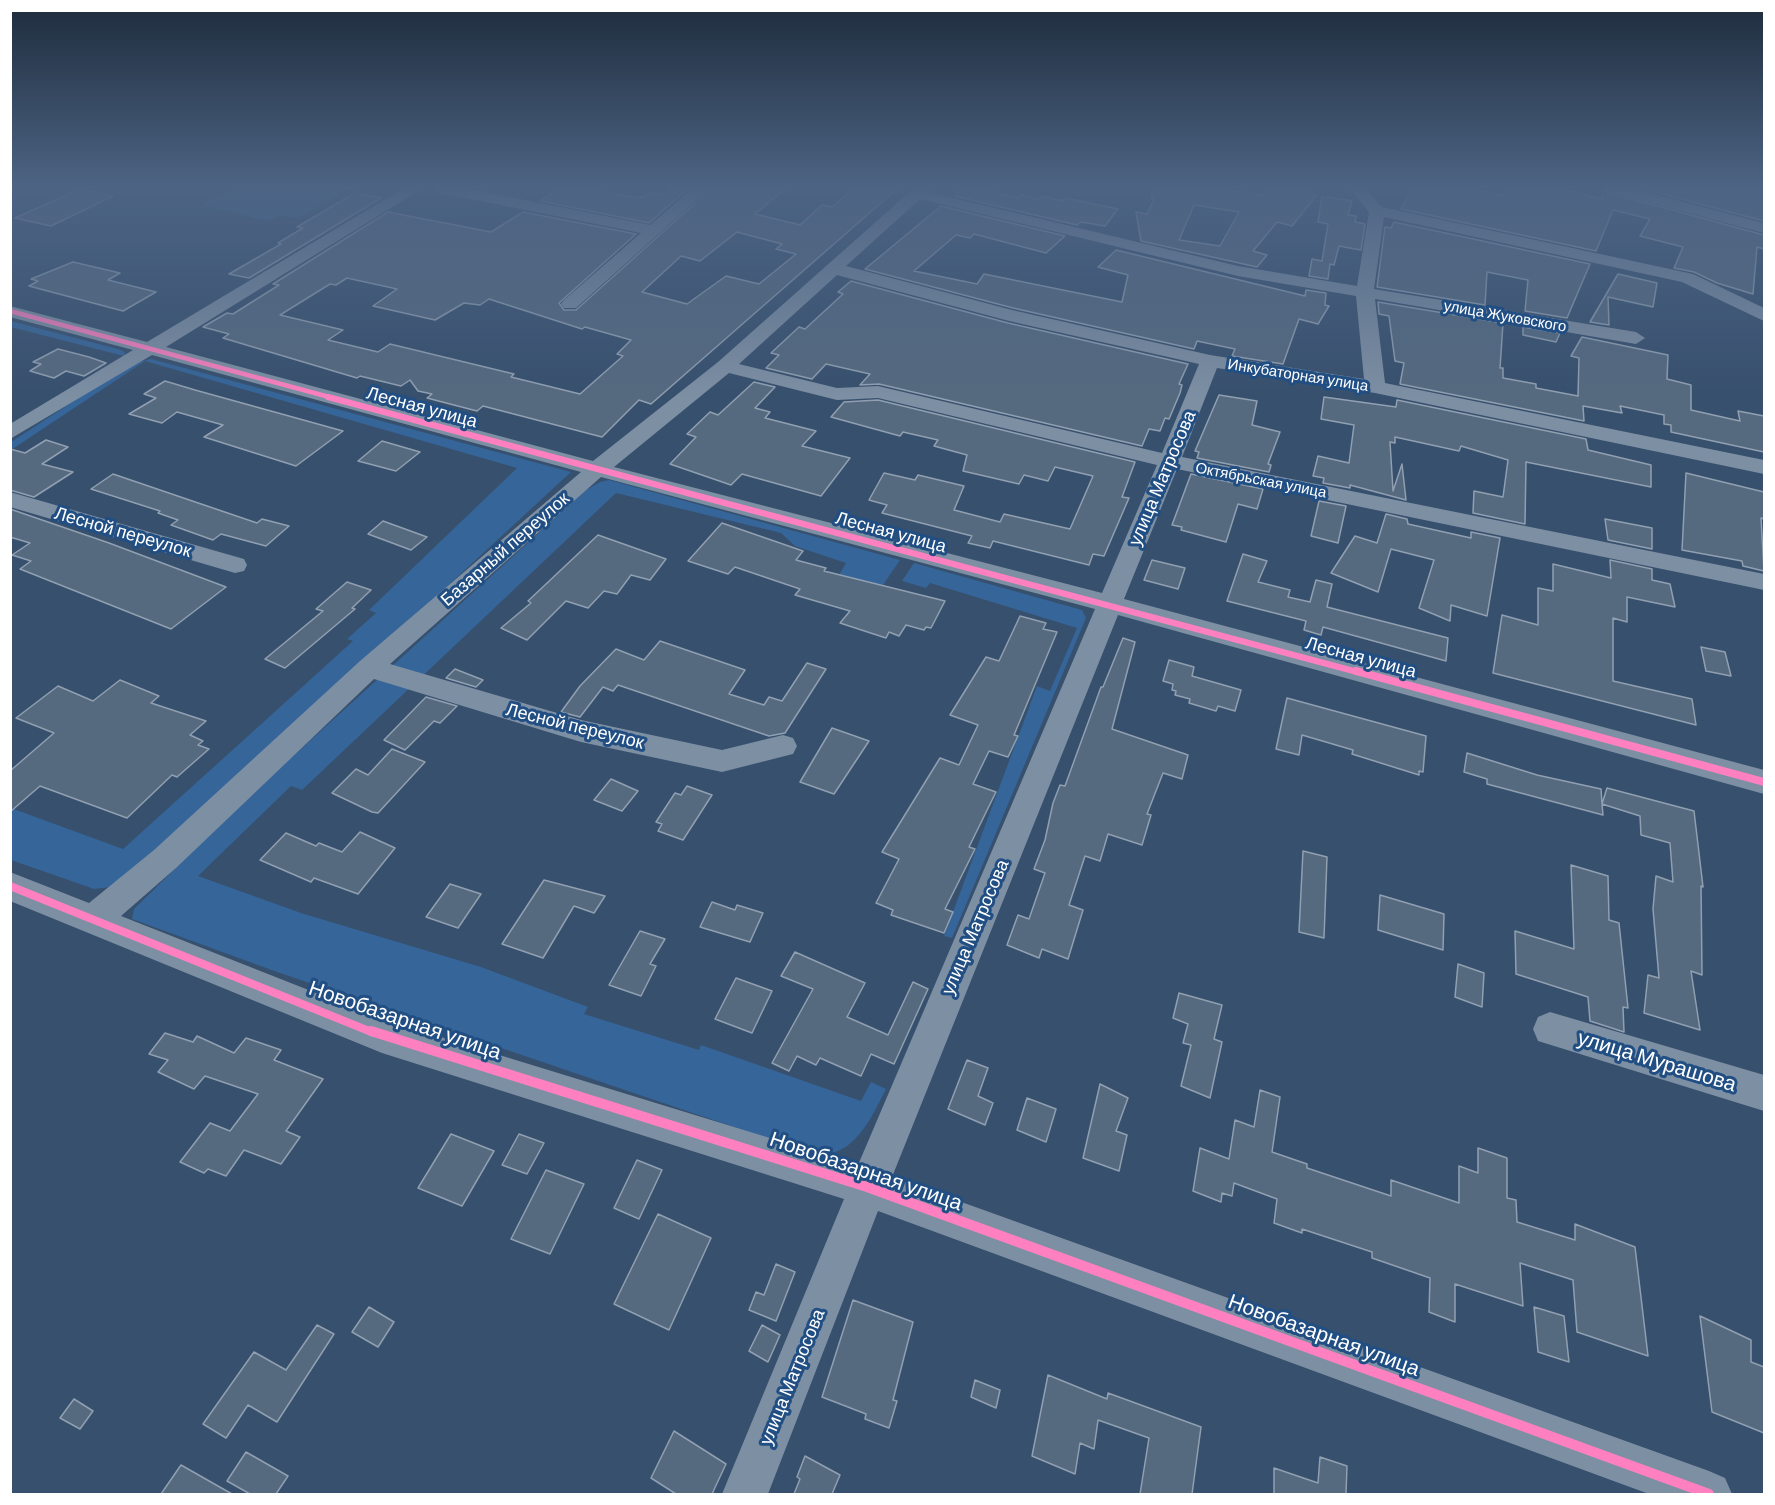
<!DOCTYPE html>
<html>
<head>
<meta charset="utf-8">
<style>
  body { margin:0 }
  #map { position:relative; width:1775px; height:1505px; overflow:hidden; background:#37506d; font-family:Barlow,sans-serif }
  canvas { display:block }
  .frame { position:absolute; inset:0; border:12px solid #fff; pointer-events:none }
</style>
</head>
<body>
<div id="map">
<canvas width="1775" height="1505"></canvas>
<div class="frame"></div>
</div>
<script>
const ctx = document.querySelector('canvas').getContext('2d');
ctx.lineJoin = 'round';
function fill(path, color) { ctx.fillStyle = color; ctx.fill(path, 'evenodd'); }
function trace(path, color, width, dash) { ctx.strokeStyle = color; ctx.lineWidth = width; ctx.lineCap = dash ? 'butt' : 'round'; ctx.setLineDash(dash || []); ctx.stroke(path); }
function drawText(font, color, halo, rows, align = 'center') {
  ctx.font = font + ' Barlow,sans-serif'; ctx.lineWidth = 6; ctx.setLineDash([]); ctx.textBaseline = 'middle'; ctx.strokeStyle = halo; ctx.fillStyle = color; for (const [text, x, y, turn = 0] of rows) {
    ctx.save(); ctx.translate(x, y); ctx.rotate((+turn || 0) * Math.PI / 180); ctx.textAlign = isNaN(turn) ? turn : align; if (halo) ctx.strokeText(text, 0, 0); ctx.fillText(text, 0, 0); ctx.restore();
  }
}
fill(new Path2D(`
  M234,188H360L355,191L347,190L299,218L281,215L270,221L202,205Z
  M11,321L121,350L125,353L124,356L11,327Z
  M151,359L571,472L153,858L112,887L94,889L11,860V808L123,849L353,641L347,639L376,613L369,610L517,468L145,361L11,450V442L131,364Z
  M609,480L900,560L883,585L839,575L846,563L795,546L781,533L616,493L302,790L291,786L198,876L301,913L481,967L588,1007L584,1014L699,1050L701,1045L861,1101L871,1082L886,1089C872,1116 858,1150 825,1155C815,1156 802,1150 793,1147L277,972L132,919L134,909L248,797L586,490L600,482Z
  M914,563L1082,610L1086,618L952,938L944,936L1037,686L1050,691L1077,628L930,583L926,588L902,581Z`), '#356599');
const building = new Path2D(`
  M559,188H579L633,197H644L650,192L664,195L672,188H689L649,223L540,201Z
  M712,188H786L755,214L800,225L822,205L832,207L854,188H898L651,404L639,400L602,437L483,406L477,411L427,398L432,394L418,391L410,380L401,386L360,376L357,378L223,338L229,334L203,327L227,313L233,314L279,285L273,284L388,212L491,232L523,212L636,234L559,303L564,310H576ZM737,232L782,244L776,249L796,254L759,284L726,276L687,304L642,292L681,256L700,261ZM347,278L397,289L373,306L435,320L464,303L480,305L489,299L582,329L585,327L631,340L617,354L623,356L580,394L511,377L514,374L390,344L378,352L328,340L343,330L280,315L330,284L336,285Z
  M963,188H979L1018,198L1021,195L1038,199L1042,196L1063,201L1065,198L1118,209L1105,226L1081,222L1077,225L954,196Z
  M1152,188H1215L1263,195L1266,188H1313L1310,194L1317,195L1292,226L1277,222L1253,251L1267,255L1257,267L1141,241L1136,212L1147,214L1154,199H1152ZM1194,205L1239,212L1220,246L1179,240Z
  M1412,188H1463L1502,195L1506,188H1558L1602,199L1603,191L1764,235V249L1757,247L1753,294L1717,283L1694,272L1674,268L1683,247L1640,236L1650,219L1613,210L1596,251L1401,209Z
  M1639,188H1764V221Z
  M80,189L113,196L51,226L15,218Z
  M355,193L381,198L249,278L229,274L281,244L278,243L303,228L297,227Z
  M1322,196L1352,201L1348,215L1356,216L1355,222L1365,224L1361,250L1339,246L1334,265L1330,264L1328,279L1309,276L1312,259L1322,261L1328,224L1318,222Z
  M941,206L1065,236L1046,253L974,234L970,238L956,235L914,271L977,284L984,274L1122,302L1128,275L1098,267L1116,250L1305,296L1306,290L1326,293L1325,305L1329,306L1318,324L1299,319L1283,364L1232,356L1235,349L1197,341L1194,349L1013,308L865,269Z
  M1394,222L1590,264L1567,318L1525,311L1528,280L1487,272L1485,305L1377,287L1385,227L1391,228Z
  M73,262L120,273L108,280L156,292L123,311L29,286L38,281L31,279Z
  M1618,274L1657,283L1653,307L1608,297L1609,325L1590,322Z
  M851,281L1008,323L1188,364L1179,384L1182,385L1180,393L1169,419L1165,418L1160,431L1149,429L1142,446L879,384L860,385L870,374L826,364L812,379L766,368L779,355L771,353L799,327L805,329L843,294L838,292Z
  M1378,302L1503,323L1500,368H1503V378L1536,384V388L1578,396L1579,358L1571,356L1582,337L1668,355L1667,379L1691,385V410L1740,421L1738,411L1764,416V452L1671,432V425L1664,424V415L1620,406L1622,413L1583,406L1584,421L1400,384L1404,363L1395,361L1389,316L1379,314Z
  M1523,327L1560,333L1556,342L1523,335Z
  M58,349L89,357L106,363L84,376L66,371L54,378L30,371L41,364L33,362Z
  M165,381L195,390L343,431L296,466L204,437L223,425L177,412L162,423L129,414L156,398L144,394Z
  M754,382L775,387L755,408L770,412L765,418L816,431L802,446L850,458L821,496L742,474L731,485L670,464L696,437L687,434L710,412L718,415Z
  M1219,395L1257,401L1252,425L1280,432L1268,464L1271,465L1269,472L1197,458L1199,452L1195,451Z
  M1324,397L1396,407L1397,400L1586,439L1588,450L1651,465V487L1526,462L1525,524L1473,513L1474,491L1503,497L1508,460L1461,446L1459,451L1395,437V443L1390,442L1393,491L1402,464L1406,500L1350,485V488L1323,483L1324,478L1313,476L1318,456L1349,463L1354,425L1321,419Z
  M878,400L1135,462L1122,497L1129,498L1104,556L1093,554L1089,565L993,541L990,548L968,543L972,536L882,513L887,505L869,500L884,473L915,480L918,475L964,486L954,510L958,511L1000,522L1004,514L1070,529L1093,476L1055,467L1048,481L1024,475L1019,484L963,471L967,455L934,446L938,440L903,432L900,436L831,417L844,402Z
  M46,440L68,447L42,464L73,472L34,497L10,490V449L25,453Z
  M382,441L420,452L396,471L358,461Z
  M1686,473L1764,492V519L1761,518L1764,571L1743,566L1742,561L1682,550Z
  M113,474L257,523L262,519L289,526L266,546L221,534L213,540L171,525L178,520L158,513L160,511L91,489Z
  M1191,474L1263,489L1257,509L1238,504L1226,542L1181,530L1182,527L1172,525Z
  M1319,501L1346,506L1338,543L1311,536Z
  M10,509L109,543L226,587L171,629L20,569L31,561L12,555L30,543L10,537Z
  M1386,514L1407,519L1408,524L1471,538V532L1500,538L1487,616L1451,605L1450,621L1419,608L1434,560L1391,549L1378,592L1331,573L1355,536L1377,543Z
  M1605,519L1652,528V549L1608,540Z
  M383,521L427,537L411,550L368,534Z
  M722,523L803,551L796,560L826,568L824,571L945,601L931,628L926,627L924,630L906,625L899,636L889,632L886,638L840,623L850,611L795,595L800,589L735,567L728,574L688,561Z
  M598,535L666,559L650,580L631,575L617,594L604,591L588,608L566,601L527,640L501,628L531,603L528,601Z
  M1243,554L1267,561L1258,582L1290,590L1288,597L1310,602L1316,580L1332,584L1327,607L1448,638L1446,661L1323,627L1321,635L1304,630L1306,621L1227,601Z
  M1152,560L1185,568L1178,589L1144,580Z
  M1610,560L1652,569V580L1670,584L1675,607L1627,597V622L1613,618V681L1692,699L1696,725L1493,673L1502,615L1538,625V588L1553,591V564L1611,578Z
  M347,582L371,590L352,608L355,609L285,668L265,659L323,611L316,609Z
  M1020,616L1046,623L1043,629L1057,632L1014,735L1018,736L1008,757L989,751L973,784L996,792L969,847L975,849L945,909L953,912L944,933L891,915L893,910L876,903L899,859L882,852L940,758L959,765L978,725L950,715L986,657L999,661Z
  M1123,638L1135,642L1112,729L1188,755L1182,779L1163,773L1147,814L1151,815L1142,845L1108,834L1100,861L1085,856L1069,905L1083,910L1068,959L1042,949L1039,958L1007,945L1018,915L1029,919L1045,873L1034,869L1045,840L1053,803L1060,785L1065,786L1101,687H1103Z
  M660,641L745,670L729,694L764,705L769,697L782,701L807,663L826,669L785,733L769,736L618,685L613,691L603,687L580,717L561,712L580,686L616,649L644,660Z
  M1701,647L1725,652L1731,676L1706,671Z
  M1169,660L1194,667L1192,676L1241,690L1235,711L1218,706L1216,711L1189,703L1190,699L1175,695L1176,691L1172,690L1173,684L1163,681Z
  M455,669L483,680L476,687L446,678Z
  M120,680L159,696L151,703L206,721L190,735L203,741L198,745L209,749L177,777L172,775L127,818L40,786L10,812V771L54,733L16,718L58,686L93,701Z
  M426,697L457,706L440,723L434,721L405,750L384,740Z
  M1287,698L1426,736L1423,772L1419,771V775L1352,754L1353,750L1302,735L1299,755L1276,749Z
  M832,728L869,741L834,794L800,782Z
  M392,749L425,762L378,813L372,812L332,793L356,769L368,775Z
  M1467,753L1537,775L1601,789L1602,804L1607,788L1694,811L1703,887L1701,886L1702,975L1691,971L1700,1030L1644,1013L1648,975L1659,978L1653,909L1656,876L1673,882L1670,843L1641,835L1640,816L1602,804L1603,815L1487,784V779L1464,772Z
  M611,779L638,791L622,811L594,800Z
  M687,786L712,795L683,840L658,831L662,824L656,822L675,793L681,795Z
  M360,832L395,848L358,894L314,878L311,882L260,860L286,833L316,846L319,843L342,852Z
  M1303,851L1327,857L1324,938L1299,932Z
  M1571,865L1608,876L1609,920L1619,923L1628,1008L1623,1007L1624,1032L1590,1021L1588,997L1516,974L1515,931L1574,949Z
  M544,880L605,896L594,913L574,906L543,958L502,944Z
  M450,884L481,894L458,928L426,917Z
  M1380,895L1444,914L1443,950L1378,930Z
  M712,902L735,910L737,905L763,913L750,942L700,927Z
  M640,931L665,939L650,964L656,966L641,996L609,985Z
  M795,952L865,983L847,1017L888,1035L913,982L928,989L894,1064L871,1054L861,1076L820,1058L816,1065L797,1056L789,1071L772,1063L813,989L781,976Z
  M1458,964L1484,973L1482,1007L1455,997Z
  M736,978L772,991L752,1033L715,1019Z
  M1179,993L1222,1005L1214,1039L1222,1042L1210,1098L1181,1086L1191,1045L1183,1043L1188,1024L1173,1018Z
  M165,1033L193,1042L197,1036L234,1053L246,1038L281,1050L274,1060L323,1079L286,1131L300,1137L281,1164L244,1150L226,1176L208,1169L204,1173L180,1162L210,1123L230,1131L258,1094L205,1076L194,1089L158,1072L168,1060L149,1054Z
  M967,1060L988,1068L978,1096L993,1103L985,1125L948,1109Z
  M1100,1084L1128,1098L1116,1131L1127,1135L1119,1171L1083,1158Z
  M1260,1090L1280,1097L1272,1152L1307,1164V1168L1391,1196V1180L1459,1203V1166L1478,1173V1148L1507,1158V1198L1516,1200L1517,1222L1575,1240V1224L1635,1247L1648,1356L1577,1332L1573,1280L1520,1263L1523,1306L1455,1284V1322L1429,1312L1430,1278L1372,1258V1252L1302,1229V1233L1274,1223L1277,1199L1234,1183L1232,1196L1222,1193L1221,1202L1193,1191L1200,1148L1229,1159L1235,1120L1254,1127Z
  M1027,1098L1056,1109L1046,1142L1017,1130Z
  M451,1134L494,1151L462,1206L418,1188Z
  M519,1134L544,1143L527,1174L502,1165Z
  M637,1160L662,1170L639,1219L614,1208Z
  M546,1170L584,1184L550,1254L511,1239Z
  M658,1214L711,1238L669,1330L614,1304Z
  M776,1264L795,1272L776,1321L749,1310L756,1292L764,1295Z
  M853,1300L913,1322L893,1400L897,1401L889,1428L865,1419L866,1414L822,1397Z
  M369,1307L394,1322L378,1347L352,1332Z
  M1534,1307L1564,1316L1569,1362L1538,1352Z
  M1700,1316L1751,1340V1362L1764,1367V1433L1712,1412Z
  M317,1325L334,1334L277,1422L248,1405L226,1438L203,1424L254,1352L286,1370Z
  M762,1325L780,1335L768,1362L749,1351Z
  M1048,1375L1107,1399L1108,1393L1201,1427L1192,1494H1140L1149,1438L1098,1420L1094,1449L1080,1443L1075,1474L1032,1456Z
  M975,1380L1000,1390L996,1408L971,1397Z
  M74,1399L93,1411L80,1429L60,1418Z
  M674,1431L726,1464L712,1494H676L651,1478Z
  M246,1452L288,1476L276,1494H250L227,1481Z
  M805,1456L840,1475L832,1494H794L800,1479L797,1477Z
  M1320,1457L1347,1466L1346,1494H1274V1468L1318,1483Z
  M181,1465L232,1494H161Z`);
fill(building, '#55697f');
trace(building, '#91a0b1', 1.5);
fill(new Path2D(`
  M404,188H423L166,347L593,461L718,362L914,188H931L928,192L1238,266L1357,286L1369,212L1349,188H1365L1382,207L1693,274L1764,308V321L1682,282L1384,217L1374,289L1636,332L1645,338L1636,344L1375,299L1385,383L1764,460V474L1375,393L1217,368L1182,457L1764,574V590L1177,469L1124,599L1764,770V794L1118,615L892,1177L1709,1471L1725,1478L1732,1494H1649L878,1211L768,1494H722L844,1199L382,1053L10,901V872L89,903L154,850L360,661L581,472L152,355L10,439V424L133,350L10,317V306L147,342ZM920,199L1238,276L1356,296L1364,379L1210,355L1012,310L846,266ZM837,275L1009,321L1199,364L1162,453L878,386L837,388L739,364ZM729,373L837,400L878,398L1157,465L1102,593L614,467ZM601,477L1095,609L858,1165L382,1019L121,916L176,868L374,679L581,742L722,772L793,754L797,746L793,738L783,735L722,750L581,720L390,664Z
  M433,188H465L650,225L693,188H710L576,308H564L561,304L564,300L641,233L441,193Z
  M1603,188H1630L1764,223V233L1606,191Z
  M10,492L244,559L247,565L244,571L235,573L10,507Z
  M1550,1012L1764,1075V1111L1538,1041L1533,1029L1538,1017Z`), '#7d8fa3');
trace(new Path2D(`
  M10,311L333,398`), '#ff80c0', 4.5);
trace(new Path2D(`
  M328,397L1361,673`), '#ff80c0', 6);
trace(new Path2D(`
  M1356,671L1764,782
  M10,886L374,1033`), '#ff80c0', 8);
trace(new Path2D(`
  M371,1031L867,1187L1709,1494`), '#ff80c0', 10);
const sky = ctx.createLinearGradient(0, 0, 0, 399);
sky.addColorStop(0, '#1e2c3c');
sky.addColorStop(0.47, '#4d6484');
sky.addColorStop(1, '#4d648400');
ctx.fillStyle = sky;
ctx.fillRect(0, 0, 1775, 399);
drawText('15px', '#fff', '#214e83', [
  ["улица Жуковского",1505,316,10],
  ["Инкубаторная улица",1298,375,9],
  ["Октябрьская улица",1261,480,11]
]);
drawText('18px', '#fff', '#214e83', [
  ["Лесная улица",422,407,15],
  ["улица Матросова",1162,478,-67],
  ["Лесной переулок",123,532,16],
  ["Лесная улица",891,532,15],
  ["Базарный переулок",505,549,-41],
  ["Лесная улица",1361,657,15],
  ["Лесной переулок",575,726,14],
  ["улица Матросова",975,927,-67],
  ["улица Матросова",792,1377,-68]
]);
drawText('21px', '#fff', '#214e83', [
  ["Новобазарная улица",405,1020,19],
  ["улица Мурашова",1657,1061,17],
  ["Новобазарная улица",866,1171,19],
  ["Новобазарная улица",1324,1335,20]
]);
</script>
</body>
</html>
